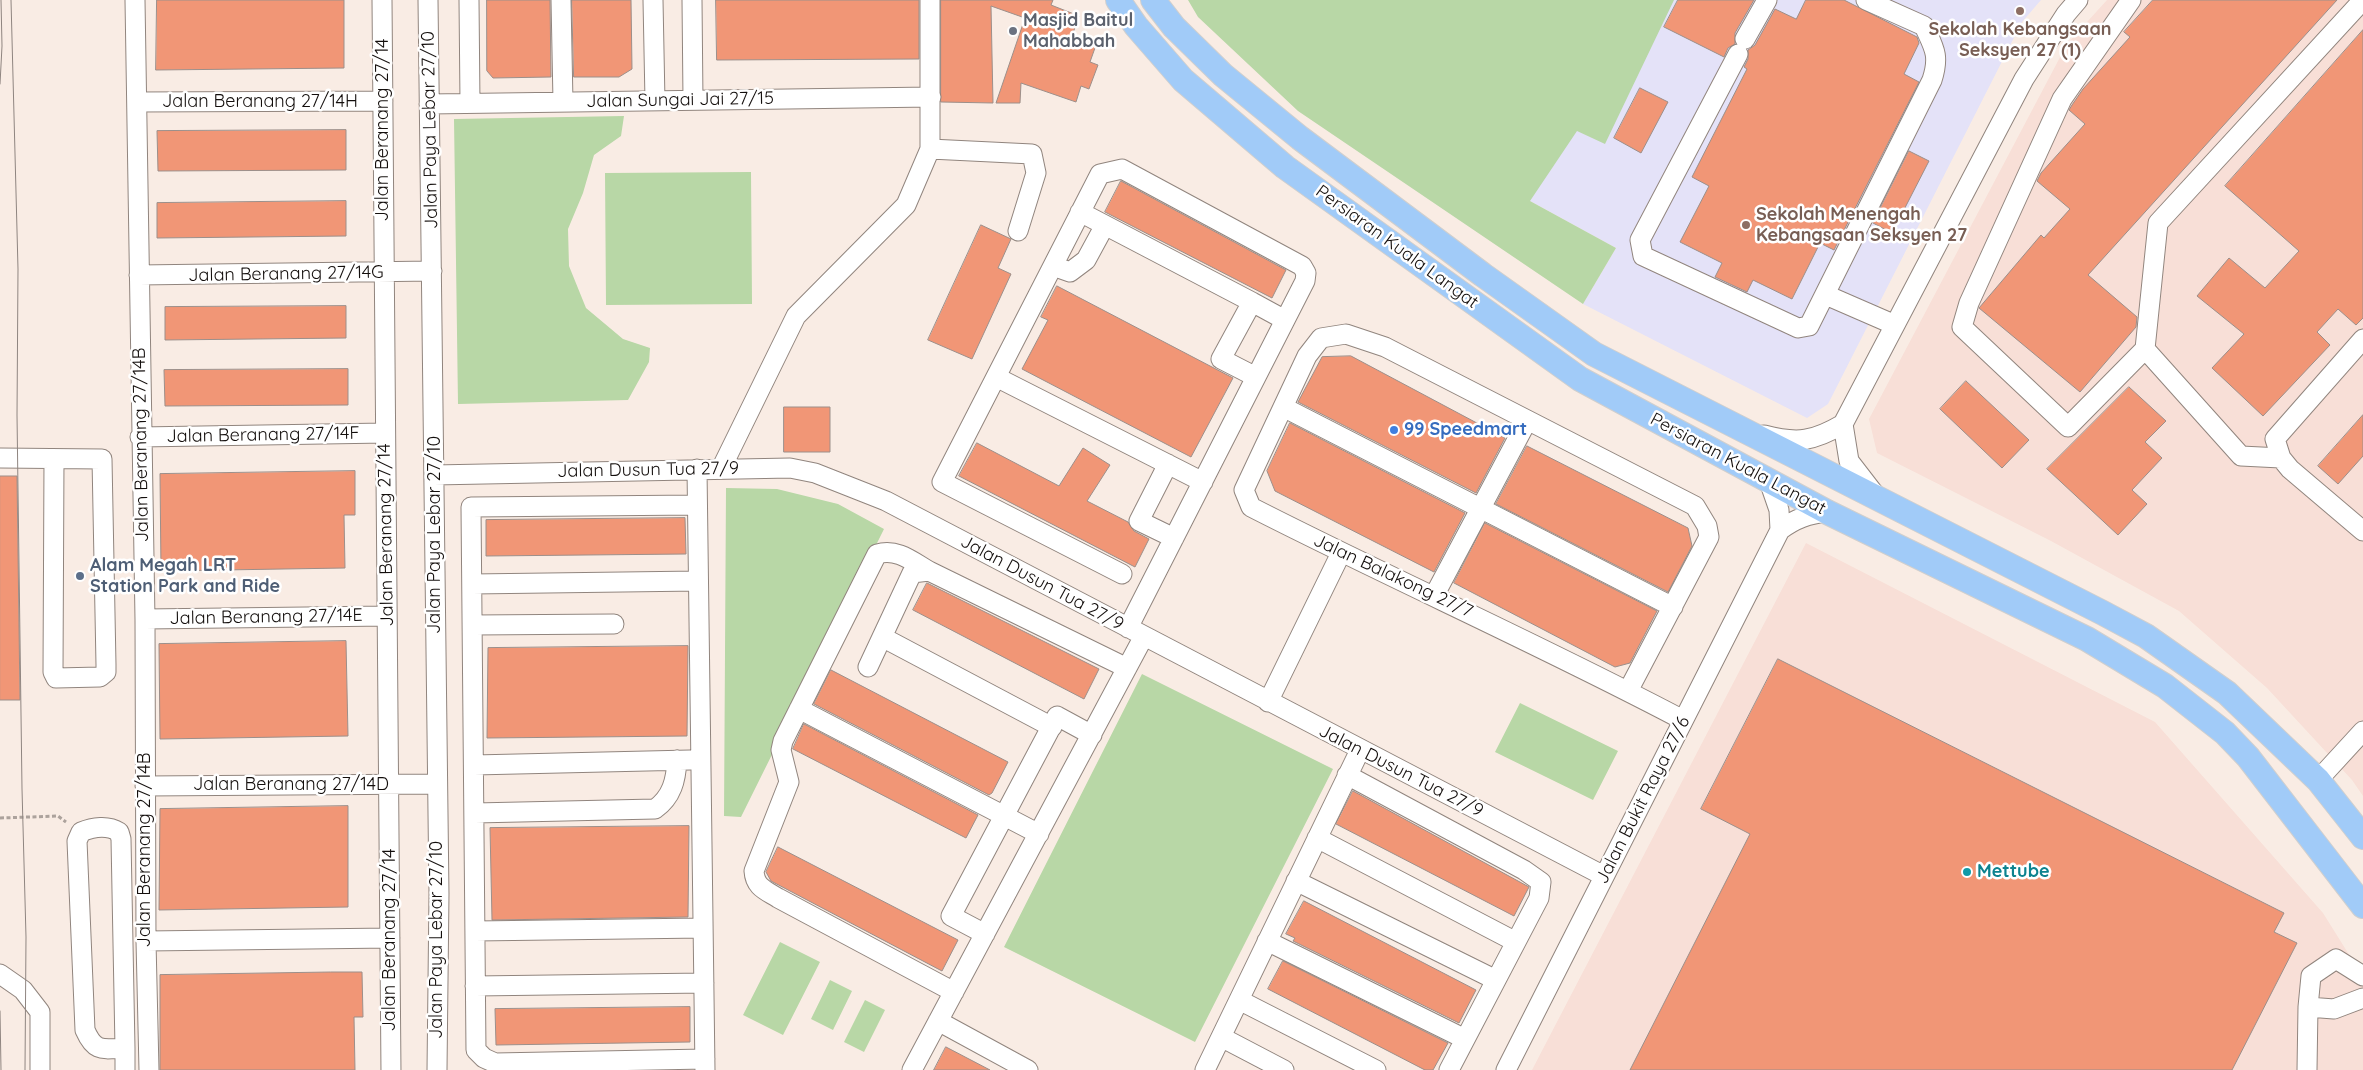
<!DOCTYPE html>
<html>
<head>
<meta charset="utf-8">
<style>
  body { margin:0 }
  canvas { display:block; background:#f9ece4 }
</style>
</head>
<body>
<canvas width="2363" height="1070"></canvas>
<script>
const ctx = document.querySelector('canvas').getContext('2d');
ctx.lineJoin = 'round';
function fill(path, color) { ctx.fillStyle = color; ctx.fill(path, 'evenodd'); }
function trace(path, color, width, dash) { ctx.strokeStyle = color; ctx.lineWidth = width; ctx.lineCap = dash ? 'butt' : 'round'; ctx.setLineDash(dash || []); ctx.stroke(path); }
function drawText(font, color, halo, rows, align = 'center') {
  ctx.font = font + ' Quicksand,sans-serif'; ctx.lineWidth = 5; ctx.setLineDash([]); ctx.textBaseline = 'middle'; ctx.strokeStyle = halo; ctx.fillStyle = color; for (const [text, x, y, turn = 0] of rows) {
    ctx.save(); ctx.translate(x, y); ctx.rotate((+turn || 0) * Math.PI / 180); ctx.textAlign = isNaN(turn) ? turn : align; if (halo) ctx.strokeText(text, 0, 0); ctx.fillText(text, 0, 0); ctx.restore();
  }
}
fill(new Path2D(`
  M2107,0H2363V796L2352,780L2267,688L2179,611L2051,541L1877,453L1869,419L2067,44Z
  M1806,543L2155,722L2323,913L2363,977V1070H1532Z`), '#f8dfd7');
fill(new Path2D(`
  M1367,0H2041L2022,22L1828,404L1807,418L1583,304L1616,248L1530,201Z`), '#e4e2f8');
fill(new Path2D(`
  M1188,0H1674L1605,144L1577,131L1530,201L1616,248L1583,304L1298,111L1198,17Z
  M624,116L621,136L594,155L583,193L568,229L569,266L586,308L623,339L650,348L649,362L628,400L458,404L454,119Z
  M751,172L752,304L606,305L605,173Z
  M726,488L777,489L838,504L884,529L741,817L724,816Z
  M1142,674L1333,769L1195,1042L1004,947Z
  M1520,703L1618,751L1593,800L1495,752Z
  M780,942L820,962L783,1035L743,1015Z
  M830,980L852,991L833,1030L811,1019Z
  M865,1000L885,1010L864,1052L844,1042Z`), '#b8d7a6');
const building = new Path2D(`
  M157,0H344V68L156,70Z
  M487,0H550L551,77L493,78L487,71Z
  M572,0H631L632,69L619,77H574Z
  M716,0H919V59L717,60Z
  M941,0H1053L1051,5L1079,16L1072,36L1096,45L1090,62L1098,65L1089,89L1081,86L1076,102L1021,83L1020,103H996L1025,18L991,6L993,103L941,102Z
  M1678,0H1754L1735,33V44L1728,48L1724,57L1664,27Z
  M1806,0H1844L1917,37L1919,43L1904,74L1919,82L1834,250L1820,243L1792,299L1753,280L1747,292L1715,277L1722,263L1680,242L1709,186L1692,177L1747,69L1744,67L1748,59V50L1755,45L1775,9L1796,19Z
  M2153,0H2337L2088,275L2137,317L2136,327L2080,392L1979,308L2041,235L2044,238L2070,209L2037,181L2041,173L2085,124L2069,110L2072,105L2083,89L2130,37L2124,32Z
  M2363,30V318L2356,325L2338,309L2317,332L2330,345L2263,416L2212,368L2244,334L2197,296L2229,258L2265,288L2299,251L2225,186Z
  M1640,88L1668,102L1641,153L1614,138Z
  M346,130V170L158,171L157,131Z
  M1909,151L1929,161L1892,233L1873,223Z
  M1121,181L1286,270L1272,298L1105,212Z
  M346,201V236L157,238V203Z
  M981,225L1011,239L998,268L1011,274L972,359L928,340Z
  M1057,286L1233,378L1191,457L1022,369L1048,320L1041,317Z
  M346,306V338L165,340V307Z
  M1351,356L1505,438L1476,493L1298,402L1322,357Z
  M348,369V405L165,406L164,370Z
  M1966,381L2029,440L2002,468L1940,409Z
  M2129,387L2166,421L2145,442L2162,458L2132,490L2147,504L2118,535L2047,469Z
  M784,407H830V452H784Z
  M2363,415V456L2338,484L2318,466Z
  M1290,423L1465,513L1434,572L1275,491L1267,471Z
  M977,443L1059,486L1083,448L1110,465L1087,501L1128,522L1134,531L1149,539L1135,567L959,476Z
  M1527,446L1688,528L1692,546L1668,592L1496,504Z
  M355,471V515H344L345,568L161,571L160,474Z
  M0,476H17L20,700H0Z
  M685,518L686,554L486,556V520Z
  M1485,523L1657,611L1630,663L1615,667L1454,583Z
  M927,583L1099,669L1084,699L913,610Z
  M346,641L348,736L160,739L159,644Z
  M688,646L687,736L487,738L488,648Z
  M1778,659L2284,913L2274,932L2297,943L2232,1070H1630L1750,834L1701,809Z
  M831,670L1008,762L992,793L989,795L814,704Z
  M804,724L978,815L966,838L793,749Z
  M1353,791L1529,887L1514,916L1336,824Z
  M348,806V907L159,910L160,809Z
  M689,826L688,917L492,920L490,828Z
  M778,847L958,940L942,971L771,881L766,872Z
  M1304,901L1476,990L1459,1023L1293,941L1295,938L1286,934Z
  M1283,961L1448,1043L1433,1070H1425L1268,989Z
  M331,972H362L363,1017H354L355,1070H160V975Z
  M690,1007V1042L496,1045L495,1009Z
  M946,1047L990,1070H934Z`);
fill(building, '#f19676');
trace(building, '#9c8f8a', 1);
const minor = new Path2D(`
  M135,0L145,619L146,941L149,1070
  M382,0L391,1070
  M428,0L439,893L437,1070
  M469,0L470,103
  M561,0L563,102
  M653,0L655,101
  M692,0L693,100
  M2131,0L2062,99L1969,303L1962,327L2068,427L2145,349
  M1745,39L1767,0
  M1738,54L1640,240L1643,256L1798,328L1809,326L1932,80C1940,55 1934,48 1924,26L1866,0
  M137,102L383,101
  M429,104L931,97
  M930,149L1032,154L1036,173L1018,231
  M1080,212L1252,302L1221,359L1256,377
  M1053,266L1070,272L1086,260L1105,225
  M139,275L432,271
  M1826,295L1895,325
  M1252,302L1285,320
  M2363,339L2275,439L2281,458L2290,469L2363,531
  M996,377L1203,482
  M1283,407L1673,607
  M1843,424L1849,461L1876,496
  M1764,435C1798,444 1814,441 1843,424L2024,79L2066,14L2078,0
  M140,437L385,433
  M0,458L102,459L106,665V672L100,677L56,678L53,672L54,459
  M2281,458L2241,456L2145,349L2158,223L2363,0
  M1168,464L1139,521L1174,538
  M697,469L705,1070
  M721,469L796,316L906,205L930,149V0
  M434,475L790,468L815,473L886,501L1604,876
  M697,505L471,507L476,1050L484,1058L495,1063L705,1059
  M1780,530C1795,519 1808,514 1827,512
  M929,571C912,561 897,548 877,554L783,741L781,750L789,782L754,871C755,887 765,890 778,898L954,992
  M1122,574L942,482L1100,174L1122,169L1302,266L1306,273L1305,281L1128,628
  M472,584L698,581
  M1434,596L1527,421
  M145,619L387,616
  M473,625L614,624
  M882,637L1052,727
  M868,667L912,573L929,571L1127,668
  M1628,691L1709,537L1707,526L1695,506L1385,347L1346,334L1321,338L1307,356L1244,490L1251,507C1394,580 1541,645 1683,720
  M1268,702L1341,553
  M799,709L1039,834
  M474,765L690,760
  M1347,775L1524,870L1541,882L1539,898L1449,1070
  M2318,780L2363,731
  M145,786L436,784
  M475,813L655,809C672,797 676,780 677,760
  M1317,838L1516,942
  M1296,881L1496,980
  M475,931L703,928
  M985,934L951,916L1057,716L1092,735
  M146,941L390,938
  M1267,941L1465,1039
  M0,974L23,990L40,1012V1070
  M475,986L704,983
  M1239,1000L1376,1070
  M2308,1007L2334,1009L2363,998
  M938,1021L1028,1070
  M1221,1037L1284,1070
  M125,1070V1048L121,839L119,832C108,825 93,827 81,832L77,841L85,1030C95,1053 103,1049 125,1048
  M912,1070L1144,636
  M1205,1070L1360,750
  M1506,1070L1780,530L1779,510L1769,481
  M2307,1070L2308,1007L2311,976L2336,959L2363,976`);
const major = new Path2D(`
  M1118,0L1136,26L1183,80L1285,167L1580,379L1827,512L2087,639L2165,686L2225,733L2248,757L2363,906
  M1153,0L1174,27L1223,75L1300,138L1483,275L1594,354L2103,613L2146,636L2227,693L2318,780L2363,837`);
trace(minor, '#91857e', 21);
trace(major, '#d0cfce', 26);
trace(new Path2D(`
  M0,818L58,816L66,822`), '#aca29c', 3, [4, 2.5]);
trace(minor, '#fff', 19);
trace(major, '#a1cbf8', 24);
trace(new Path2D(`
  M11,0L18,269L17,415L22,789L26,937L25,1070
  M0,84L2,46L1,0
  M0,1011L1,1070`), '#8f8580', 1);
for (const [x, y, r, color] of [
  [2020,11,5,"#8d6e63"],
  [1013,31,5,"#6b7280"],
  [1746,225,5,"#8d6e63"],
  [1394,430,5,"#3f7fe0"],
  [80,576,5,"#5c6f8a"],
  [1967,872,5,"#0f9aa8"]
]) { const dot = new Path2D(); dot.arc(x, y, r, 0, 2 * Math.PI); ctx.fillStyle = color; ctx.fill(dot); trace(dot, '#fff', 2); }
drawText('bold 18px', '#5b616d', '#fff', [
  ["Masjid Baitul",1023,21],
  ["Mahabbah",1023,42]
], 'left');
drawText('bold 18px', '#785e54', '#fff', [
  ["Sekolah Kebangsaan",2020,30],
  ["Seksyen 27 (1)",2020,51],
  ["Sekolah Menengah",1756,215,"left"],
  ["Kebangsaan Seksyen 27",1756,236,"left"]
]);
drawText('18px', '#130e0c', '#fff', [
  ["Jalan Sungai Jai 27/15",680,100,-1],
  ["Jalan Beranang 27/14H",260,102],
  ["Jalan Beranang 27/14",383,130,-90],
  ["Jalan Paya Lebar 27/10",430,130,-91],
  ["Persiaran Kuala Langat",1397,247,36],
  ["Jalan Beranang 27/14G",286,274,-1],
  ["Jalan Beranang 27/14F",263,435,-1],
  ["Jalan Beranang 27/14B",141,445,-91],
  ["Persiaran Kuala Langat",1738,464,28],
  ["Jalan Dusun Tua 27/9",648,470,-1],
  ["Jalan Beranang 27/14",386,535,-91],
  ["Jalan Paya Lebar 27/10",435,535,-90],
  ["Jalan Balakong 27/7",1393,576,25],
  ["Jalan Dusun Tua 27/9",1042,583,28],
  ["Jalan Beranang 27/14E",266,617,-1],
  ["Jalan Dusun Tua 27/9",1401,771,27],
  ["Jalan Beranang 27/14D",291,785],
  ["Jalan Bukit Raya 27/6",1643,800,-63],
  ["Jalan Beranang 27/14B",145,850,-90],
  ["Jalan Beranang 27/14",390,940,-90],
  ["Jalan Paya Lebar 27/10",437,940,-90]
]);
drawText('bold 18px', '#366cbe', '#fff', [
  ["99 Speedmart",1404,430]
], 'left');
drawText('bold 18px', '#4e5e75', '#fff', [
  ["Alam Megah LRT",90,566],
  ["Station Park and Ride",90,587]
], 'left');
drawText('bold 18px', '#0d838f', '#fff', [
  ["Mettube",1977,872]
], 'left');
</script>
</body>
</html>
